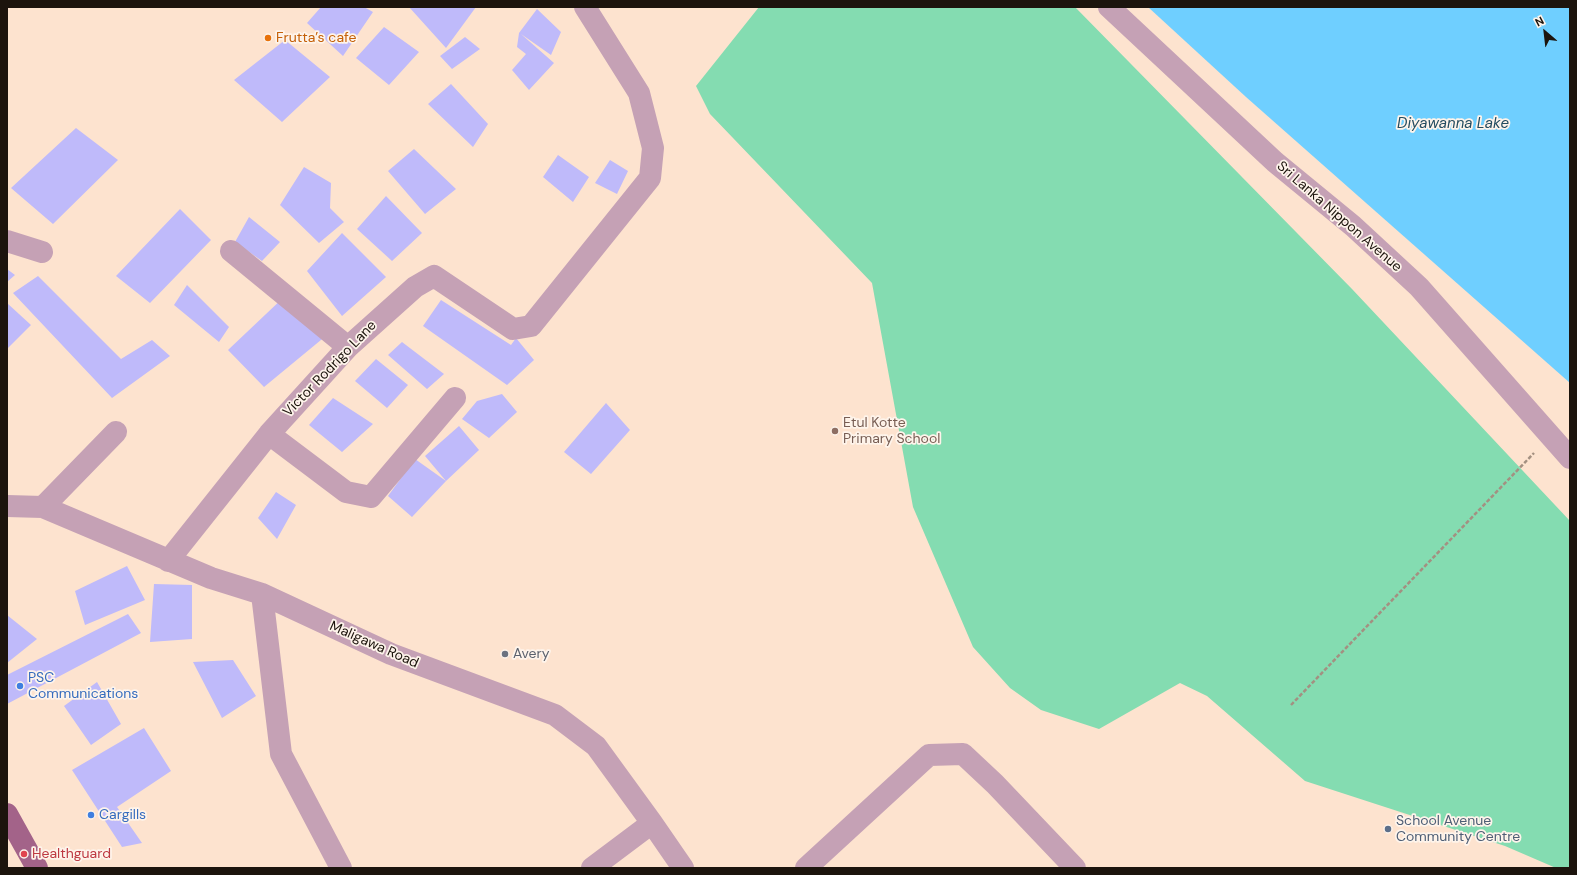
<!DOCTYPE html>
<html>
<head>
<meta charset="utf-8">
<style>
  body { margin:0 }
  #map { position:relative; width:1577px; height:875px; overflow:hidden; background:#fde3cf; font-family:"DM Sans",sans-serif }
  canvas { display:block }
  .frame { position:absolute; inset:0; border:8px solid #1c140d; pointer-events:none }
  .north { position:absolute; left:1525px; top:12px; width:40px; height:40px; -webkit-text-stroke:3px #fef4eb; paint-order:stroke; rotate:332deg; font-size:11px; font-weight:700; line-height:16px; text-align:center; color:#1c140d }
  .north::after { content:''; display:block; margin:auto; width:14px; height:18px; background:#1c140d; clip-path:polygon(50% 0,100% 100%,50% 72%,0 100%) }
</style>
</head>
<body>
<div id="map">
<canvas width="1577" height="875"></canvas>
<div class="frame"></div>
<div class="north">N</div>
</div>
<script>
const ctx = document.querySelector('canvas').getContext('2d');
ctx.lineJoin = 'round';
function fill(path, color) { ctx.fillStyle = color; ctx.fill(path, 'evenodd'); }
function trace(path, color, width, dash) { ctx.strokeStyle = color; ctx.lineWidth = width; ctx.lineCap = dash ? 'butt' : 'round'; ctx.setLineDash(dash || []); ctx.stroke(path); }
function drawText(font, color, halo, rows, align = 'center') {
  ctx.font = font + ' "DM Sans",sans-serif'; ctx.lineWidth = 3.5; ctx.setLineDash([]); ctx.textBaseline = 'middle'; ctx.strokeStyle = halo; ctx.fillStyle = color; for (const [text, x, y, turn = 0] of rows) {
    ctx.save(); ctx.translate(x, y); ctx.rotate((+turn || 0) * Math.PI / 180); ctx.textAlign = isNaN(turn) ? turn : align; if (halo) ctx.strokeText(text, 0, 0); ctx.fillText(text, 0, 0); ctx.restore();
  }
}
fill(new Path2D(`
  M759,7H1075L1352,289L1570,521V868H1556L1505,846L1305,781L1207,696L1180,683L1099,729L1041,710L1010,688L973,647L913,507L872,283L710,114L696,86Z`), '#84dcb1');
fill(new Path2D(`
  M1148,7H1570V383L1246,97Z`), '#6fcfff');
fill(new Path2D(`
  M321,7H364L373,12L343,56L307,23Z
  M409,7H476L446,48Z
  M537,9L561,32L551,55L521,34L554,63L529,90L512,70L526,54L517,47L519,33Z
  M384,27L419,52L389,85L356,58Z
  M465,37L480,49L452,69L440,56Z
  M285,40L330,77L282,122L234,80Z
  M451,84L488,124L473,147L428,104Z
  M76,128L118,160L53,224L11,188Z
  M414,149L456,189L425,214L388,171Z
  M558,155L589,177L573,202L543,177Z
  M610,160L628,171L617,194L595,183Z
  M304,167L331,183L330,208L344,222L319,243L280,205Z
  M386,196L422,233L392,261L357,229Z
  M180,209L211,240L150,303L116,276Z
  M249,217L280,242L262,261L235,242Z
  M342,233L386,277L342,316L307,271Z
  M7,269L15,275L7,282Z
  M38,276L121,359L152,340L170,356L112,398L13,293Z
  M187,285L229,327L219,342L174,305Z
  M285,296L327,335L264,387L228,350Z
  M441,300L511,345L516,338L534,360L507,385L423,326Z
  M7,303L31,325L7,349Z
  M402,342L444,374L427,389L388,355Z
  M376,359L408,385L387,408L355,381Z
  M502,394L517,412L489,438L462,419L477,401Z
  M333,398L373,424L342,452L309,425Z
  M606,403L630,430L591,474L564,452Z
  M459,426L479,450L446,481L425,456Z
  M415,459L446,481L412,517L388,496Z
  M276,492L296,505L277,539L258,518Z
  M127,566L145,600L85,625L75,591Z
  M154,584L192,585V639L150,642Z
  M128,614L141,633L7,704V675Z
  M7,615L37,639L7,663Z
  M233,660L256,696L222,718L193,662Z
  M97,682L121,724L91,745L64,706Z
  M144,728L171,771L117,807L142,843L122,847L72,770Z`), '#bfbafa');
trace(new Path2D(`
  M1291,705L1534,453`), '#a39081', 2.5, [4, 2]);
trace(new Path2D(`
  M1109,7L1275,162L1353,226L1419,287L1570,458
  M7,241L42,252
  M231,251L348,347
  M269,434L346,492L371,497L455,398
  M7,506L43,507L211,578L262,594L391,654L555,715L596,746L652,823L683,868
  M43,507L116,432
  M168,561L269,434L348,347L415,287L434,276L513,329L531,326L650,178L653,148L639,93L585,7
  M262,594L281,754L341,868
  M592,868L652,823
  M806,868L929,755L963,754L995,784L1075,868`), '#c5a1b5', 22);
trace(new Path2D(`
  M7,814L37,868`), '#a36389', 22);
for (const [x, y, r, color] of [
  [268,38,4,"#e8710a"],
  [835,431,4,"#8d6e63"],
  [505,654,4,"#6b7280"],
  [20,686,4,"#3f7fe0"],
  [91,815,4,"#3f7fe0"],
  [1388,829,4,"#5c6f8a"],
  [24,854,4,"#e0444e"]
]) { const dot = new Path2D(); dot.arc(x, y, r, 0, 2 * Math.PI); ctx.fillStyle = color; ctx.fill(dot); trace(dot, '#fef4eb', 1.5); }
drawText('14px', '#c56008', '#fef4eb', [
  ["Frutta’s cafe",276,38]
], 'left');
drawText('14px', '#1c140d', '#fef4eb', [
  ["Sri Lanka Nippon Avenue",1339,217,41],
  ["Victor Rodrigo Lane",330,369,-46],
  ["Maligawa Road",374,645,24]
]);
drawText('14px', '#785e54', '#fef4eb', [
  ["Etul Kotte",843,423],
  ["Primary School",843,439]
], 'left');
drawText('14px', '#5b616d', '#fef4eb', [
  ["Avery",513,654]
], 'left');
drawText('14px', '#366cbe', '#fef4eb', [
  ["PSC",28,678],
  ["Communications",28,694],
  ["Cargills",99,815]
], 'left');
drawText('14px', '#4e5e75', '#fef4eb', [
  ["School Avenue",1396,821],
  ["Community Centre",1396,837]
], 'left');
drawText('14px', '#be3a42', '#fef4eb', [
  ["Healthguard",32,854]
], 'left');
drawText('italic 15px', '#234c60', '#fef4eb', [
  ["Diyawanna Lake",1453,124]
]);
</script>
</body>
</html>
